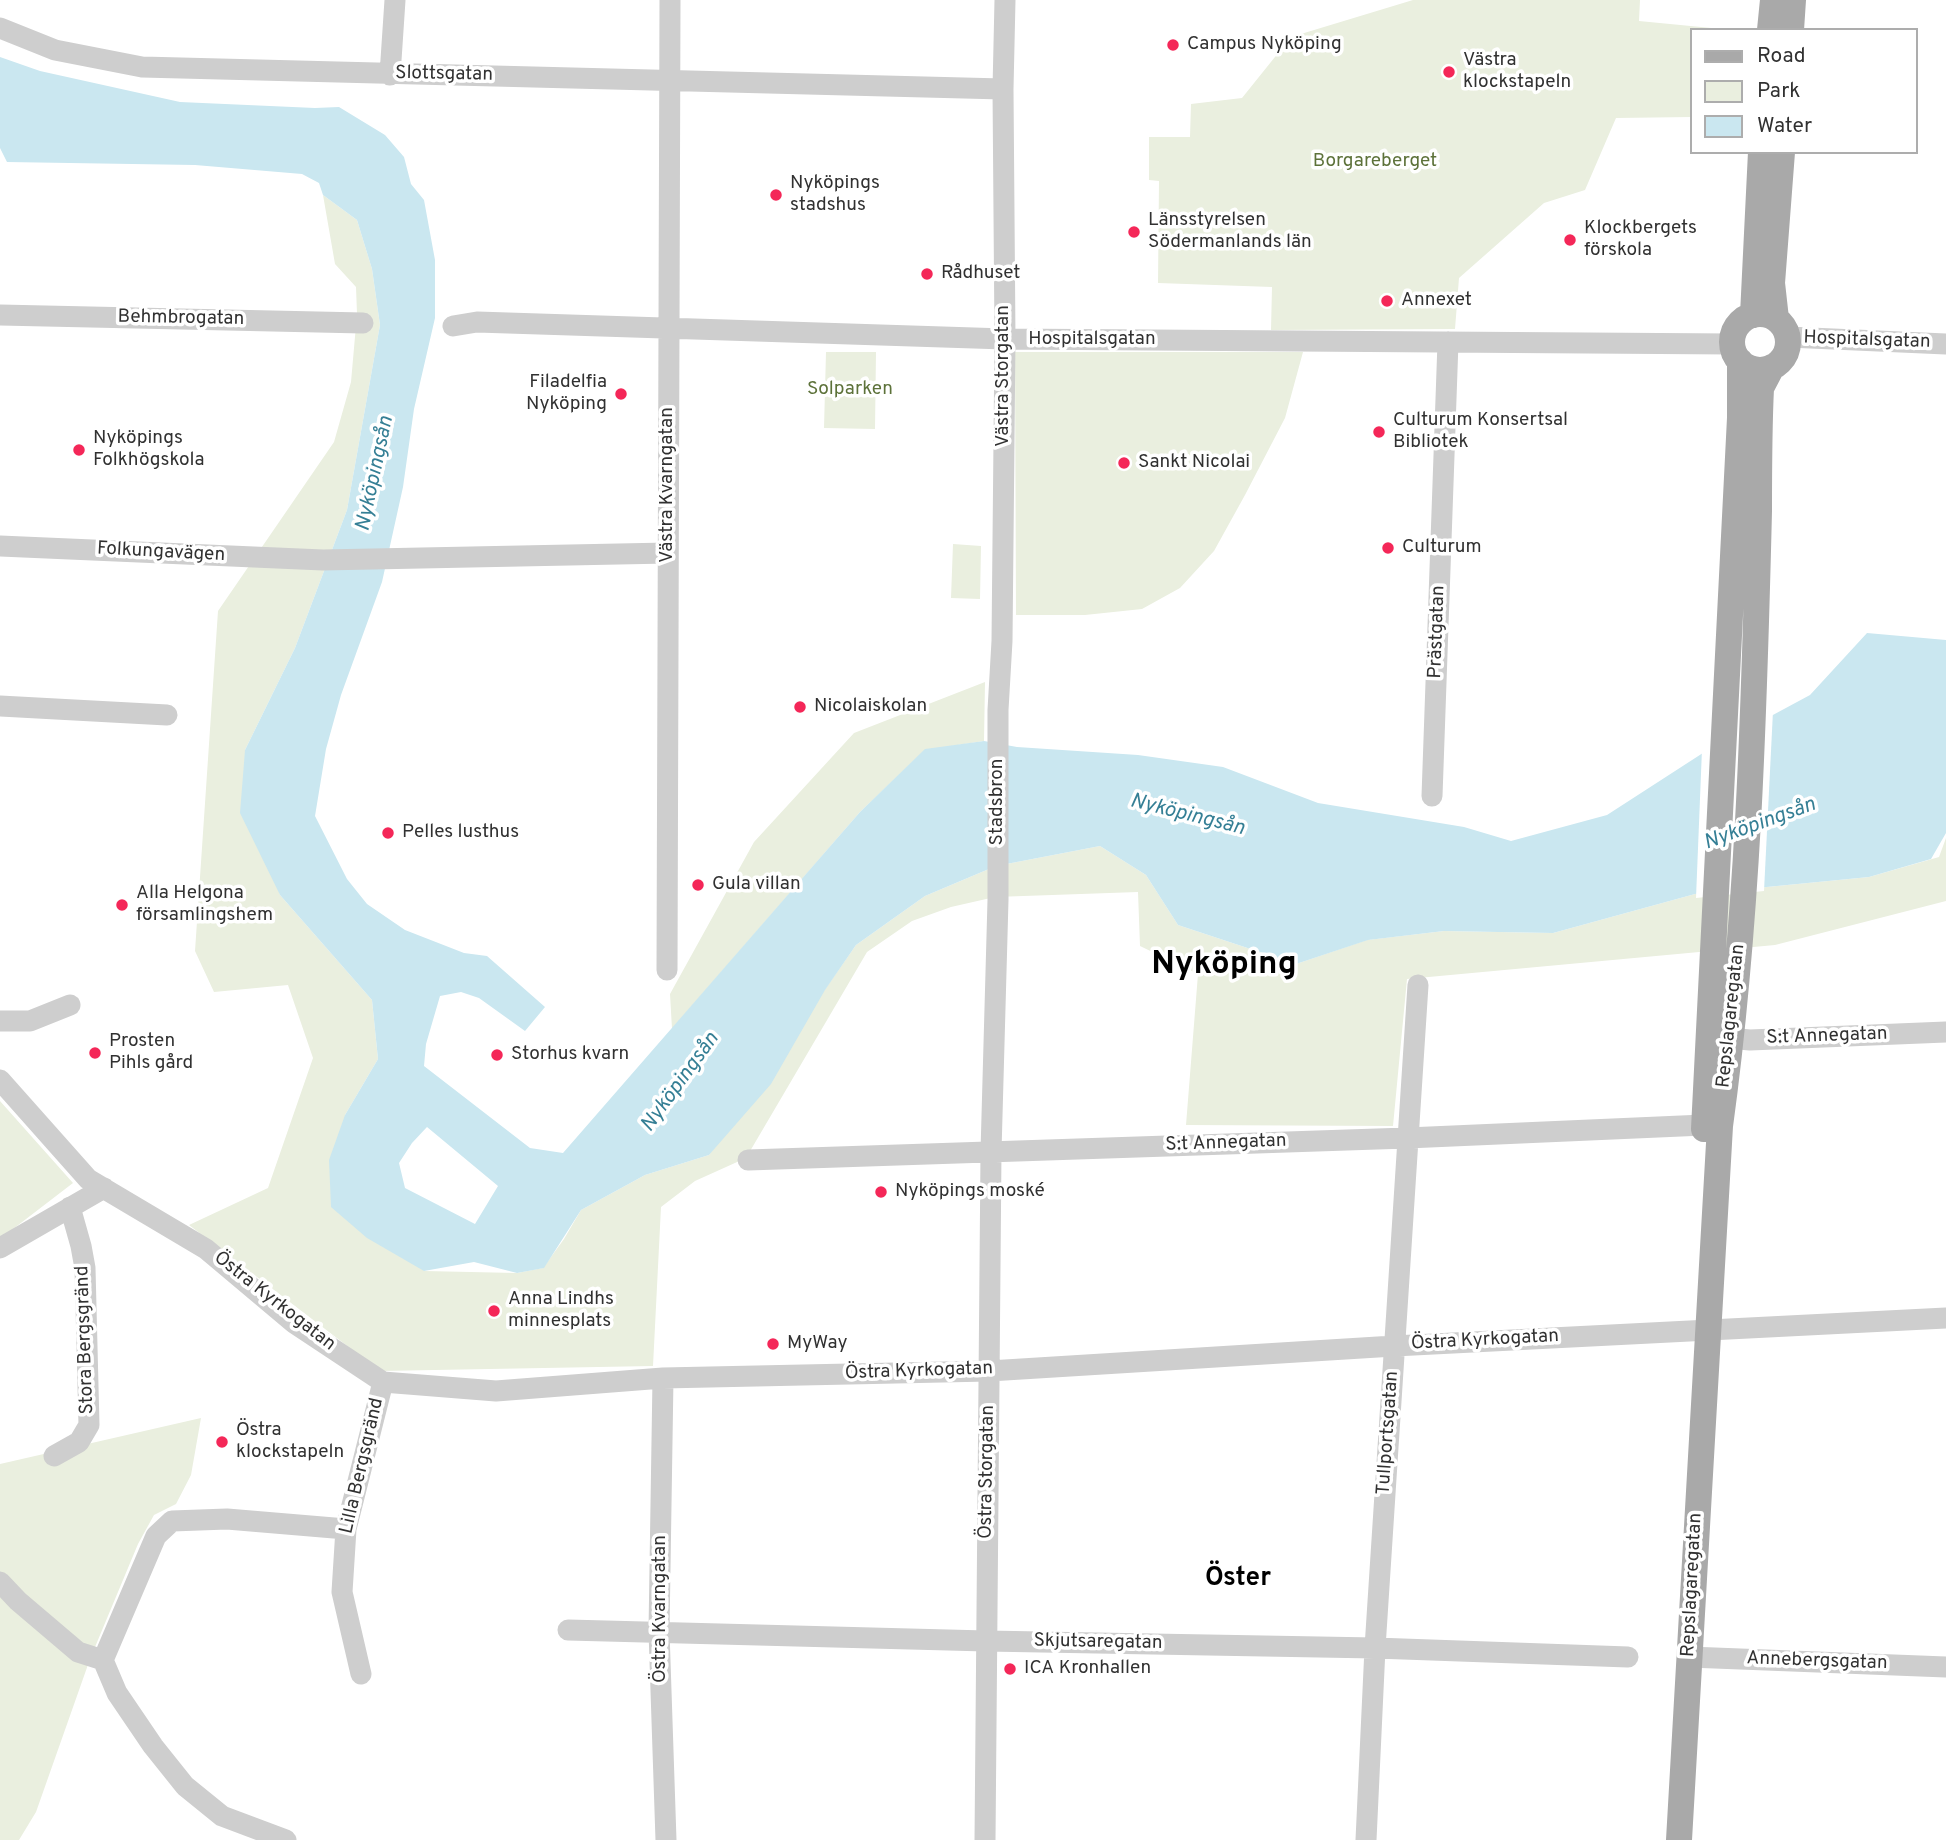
<!DOCTYPE html>
<html>
<head>
<meta charset="utf-8">
<style>
  body { margin:0 }
  #map { position:relative; width:1946px; height:1840px; overflow:hidden; background:#fff; font-family:Overpass,sans-serif }
  canvas { display:block }
  .legend { position:absolute; left:1690px; top:28px; width:228px; height:126px; box-sizing:border-box; background:#fff; border:2px solid #adadad; margin:0; padding:9px 12px; list-style:none; font-size:21px; color:#313131 }
  .legend li { display:flex; align-items:center; gap:14px; height:35px }
  .legend b { width:35px; border:2px solid #adadad }
</style>
</head>
<body>
<div id="map">
<canvas width="1946" height="1840"></canvas>
<ul class="legend">
<li><b style="height:9px;background:#a9a9a9"></b>Road</li>
<li><b style="height:19px;background:#eaefdf"></b>Park</li>
<li><b style="height:19px;background:#cae7f0"></b>Water</li>
</ul>
</div>
<script>
const ctx = document.querySelector('canvas').getContext('2d');
ctx.lineJoin = 'round';
function fill(path, color) { ctx.fillStyle = color; ctx.fill(path, 'evenodd'); }
function trace(path, color, width, dash) { ctx.strokeStyle = color; ctx.lineWidth = width; ctx.lineCap = dash ? 'butt' : 'round'; ctx.setLineDash(dash || []); ctx.stroke(path); }
function drawText(font, color, halo, rows, align = 'center') {
  ctx.font = font + ' Overpass,sans-serif'; ctx.lineWidth = 7; ctx.setLineDash([]); ctx.textBaseline = 'middle'; ctx.strokeStyle = halo; ctx.fillStyle = color; for (const [text, x, y, turn = 0] of rows) {
    ctx.save(); ctx.translate(x, y); ctx.rotate((+turn || 0) * Math.PI / 180); ctx.textAlign = isNaN(turn) ? turn : align; if (halo) ctx.strokeText(text, 0, 0); ctx.fillText(text, 0, 0); ctx.restore();
  }
}
fill(new Path2D(`
  M1413,0H1640L1639,21L1732,30H1692V117L1616,118L1585,190L1544,203L1459,278L1455,329L1271,330L1272,287L1158,283L1159,181L1149,180V137H1190L1191,104L1242,98L1291,37Z
  M323,195L357,220L372,269L380,325L347,510L295,648L245,750L280,895L372,1000L378,1059L345,1115L424,1271L517,1273L543,1268L564,1239L581,1210L645,1175L709,1155L856,945L925,896L996,866L1100,846L1146,875L1178,925L1296,964L1367,940L1444,931L1553,933L1695,894L1869,877L1939,857L1946,838V901L1775,945L1407,979L1393,1126L1186,1125L1198,974L1140,946L1138,892L995,897L951,907L912,921L867,952L746,1158L695,1181L661,1207L653,1366L380,1371L189,1225L268,1188L313,1058L288,985L214,992L195,951L218,611L334,442L351,382L357,314L356,287L335,264Z
  M826,352H876L875,429L824,428Z
  M1015,352H1303L1285,418L1245,495L1214,551L1180,588L1142,609L1085,615H1016Z
  M953,544L981,546L980,599L951,598Z
  M985,682L984,741L925,750L860,812L672,1029L670,994L754,842L854,733Z
  M0,1101L73,1183L0,1239Z
  M201,1418L191,1475L176,1504L154,1515L138,1544L90,1659L36,1812L19,1840H0V1464Z`), '#eaefdf');
fill(new Path2D(`
  M0,57L40,71L180,102L315,108L339,107L385,135L404,157L411,184L424,200L435,260V318L414,409L403,487L382,582L341,695L326,749L315,816L347,879L367,904L405,930L464,953L487,956L545,1007L525,1031L479,998L461,992L440,996L426,1044L424,1066L530,1148L563,1153L860,812L925,749L984,741L1017,747L1138,755L1223,767L1318,803L1464,827L1511,841L1607,815L1706,751L1810,695L1867,633L1946,640V833L1931,859L1869,877L1695,894L1553,933L1444,931L1368,940L1296,964L1178,925L1146,875L1100,846L996,866L925,896L856,945L825,990L771,1084L709,1155L645,1175L581,1210L544,1268L517,1273L474,1262L424,1271L367,1238L331,1207L329,1160L345,1115L378,1059L372,1000L280,895L240,813L245,750L295,648L347,510L380,325L372,269L357,220L323,195L319,183L302,174L195,165L7,162L0,148ZM427,1127L498,1186L475,1224L405,1188L399,1163L412,1143Z`), '#cae7f0');
fill(new Path2D(`
  M1773,711L1764,891L1696,898L1702,749Z`), '#fff');
trace(new Path2D(`
  M0,28L55,50L142,67L1003,89
  M390,75L395,0
  M0,315L363,323
  M453,326L477,322L1005,339L1732,344
  M1788,337L1946,344
  M0,546L323,560L668,553
  M0,706L167,715
  M1432,796L1448,342
  M667,970L670,0
  M0,1021H30L70,1005
  M1717,1037L1750,1040L1946,1032
  M0,1080L88,1179L206,1249L294,1323L383,1382L496,1391L663,1378L989,1371L1394,1346L1946,1318
  M748,1160L1407,1138L1704,1125
  M0,1248L104,1188
  M663,1378L659,1631L666,1840
  M54,1456L79,1442L89,1425L85,1268L81,1246L70,1207
  M0,1582L18,1601L78,1652L103,1660
  M568,1630L986,1641L1375,1648L1628,1657
  M1689,1657L1946,1667
  M361,1674L342,1592L346,1529L383,1382
  M286,1840L222,1816L185,1786L153,1746L117,1693L103,1660L156,1536L172,1521L227,1519L346,1529
  M985,1840L991,1152L998,900V710L1002,641L1005,339L1003,89L1005,0
  M1366,1840L1375,1648L1418,985`), '#cecece', 21);
trace(new Path2D(`
  M1770,30L1773,0
  M1791,30L1793,0
  M1732 342a28 28 0 1 1 56 0a28 28 0 1 1-56 0Z
  M1753,315L1761,152
  M1776,319L1772,283L1782,152
  M1704,1129L1740,418V361
  M1679,1840L1720,1126C1748,922 1754,716 1759,511C1759,470 1759,429 1761,388L1772,367`), '#a9a9a9', 26);
for (const [x, y, r, color] of [
  [1173,45,7,"#f42758"],
  [1449,72,7,"#f42758"],
  [776,195,7,"#f42758"],
  [1134,232,7,"#f42758"],
  [1570,240,7,"#f42758"],
  [927,274,7,"#f42758"],
  [1387,301,7,"#f42758"],
  [621,394,7,"#f42758"],
  [1379,432,7,"#f42758"],
  [79,450,7,"#f42758"],
  [1124,463,7,"#f42758"],
  [1388,548,7,"#f42758"],
  [800,707,7,"#f42758"],
  [388,833,7,"#f42758"],
  [698,885,7,"#f42758"],
  [122,905,7,"#f42758"],
  [95,1053,7,"#f42758"],
  [497,1055,7,"#f42758"],
  [881,1192,7,"#f42758"],
  [494,1311,7,"#f42758"],
  [773,1344,7,"#f42758"],
  [222,1442,7,"#f42758"],
  [1010,1669,7,"#f42758"]
]) { const dot = new Path2D(); dot.arc(x, y, r, 0, 2 * Math.PI); ctx.fillStyle = color; ctx.fill(dot); trace(dot, '#fff', 2.5); }
drawText('19px', '#313131', '#fff', [
  ["Campus Nyköping",1187,45],
  ["Västra",1463,61],
  ["klockstapeln",1463,83],
  ["Nyköpings",790,184],
  ["stadshus",790,206],
  ["Länsstyrelsen",1148,221],
  ["Södermanlands län",1148,243],
  ["Klockbergets",1584,229],
  ["förskola",1584,251],
  ["Rådhuset",941,274],
  ["Annexet",1401,301],
  ["Filadelfia",607,383,"right"],
  ["Nyköping",607,405,"right"],
  ["Culturum Konsertsal",1393,421],
  ["Bibliotek",1393,443],
  ["Nyköpings",93,439],
  ["Folkhögskola",93,461],
  ["Sankt Nicolai",1138,463],
  ["Culturum",1402,548],
  ["Nicolaiskolan",814,707],
  ["Pelles lusthus",402,833],
  ["Gula villan",712,885],
  ["Alla Helgona",136,894],
  ["församlingshem",136,916],
  ["Prosten",109,1042],
  ["Pihls gård",109,1064],
  ["Storhus kvarn",511,1055],
  ["Nyköpings moské",895,1192],
  ["Anna Lindhs",508,1300],
  ["minnesplats",508,1322],
  ["MyWay",787,1344],
  ["Östra",236,1431],
  ["klockstapeln",236,1453],
  ["ICA Kronhallen",1024,1669]
], 'left');
drawText('19px', '#313131', '#fff', [
  ["Slottsgatan",444,75,1],
  ["Behmbrogatan",181,319,1],
  ["Hospitalsgatan",1092,340],
  ["Hospitalsgatan",1867,341,2],
  ["Västra Storgatan",1004,376,-90],
  ["Västra Kvarngatan",668,485,-90],
  ["Folkungavägen",161,553,3],
  ["Prästgatan",1438,632,-88],
  ["Stadsbron",998,802,-90],
  ["Repslagaregatan",1732,1016,-84],
  ["S:t Annegatan",1827,1037,-2],
  ["S:t Annegatan",1226,1144,-2],
  ["Östra Kyrkogatan",274,1302,38],
  ["Stora Bergsgränd",86,1340,-92],
  ["Östra Kyrkogatan",1485,1341,-3],
  ["Östra Kyrkogatan",919,1372,-2],
  ["Tullportsgatan",1389,1433,-86],
  ["Lilla Bergsgränd",363,1466,-77],
  ["Östra Storgatan",988,1472,-89],
  ["Repslagaregatan",1693,1585,-87],
  ["Östra Kvarngatan",661,1609,-90],
  ["Skjutsaregatan",1098,1643,1],
  ["Annebergsgatan",1817,1662,2]
]);
drawText('19px', '#5d723a', '#fff', [
  ["Borgareberget",1375,162],
  ["Solparken",850,390]
]);
drawText('italic 21px', '#357f95', '#fff', [
  ["Nyköpingsån",376,474,-78],
  ["Nyköpingsån",1187,816,14],
  ["Nyköpingsån",1760,825,-20],
  ["Nyköpingsån",681,1083,-54]
]);
drawText('bold 26px', '#000', '#fff', [
  ["Öster",1238,1580]
]);
drawText('bold 33px', '#000', '#fff', [
  ["Nyköping",1224,966]
]);
</script>
</body>
</html>
